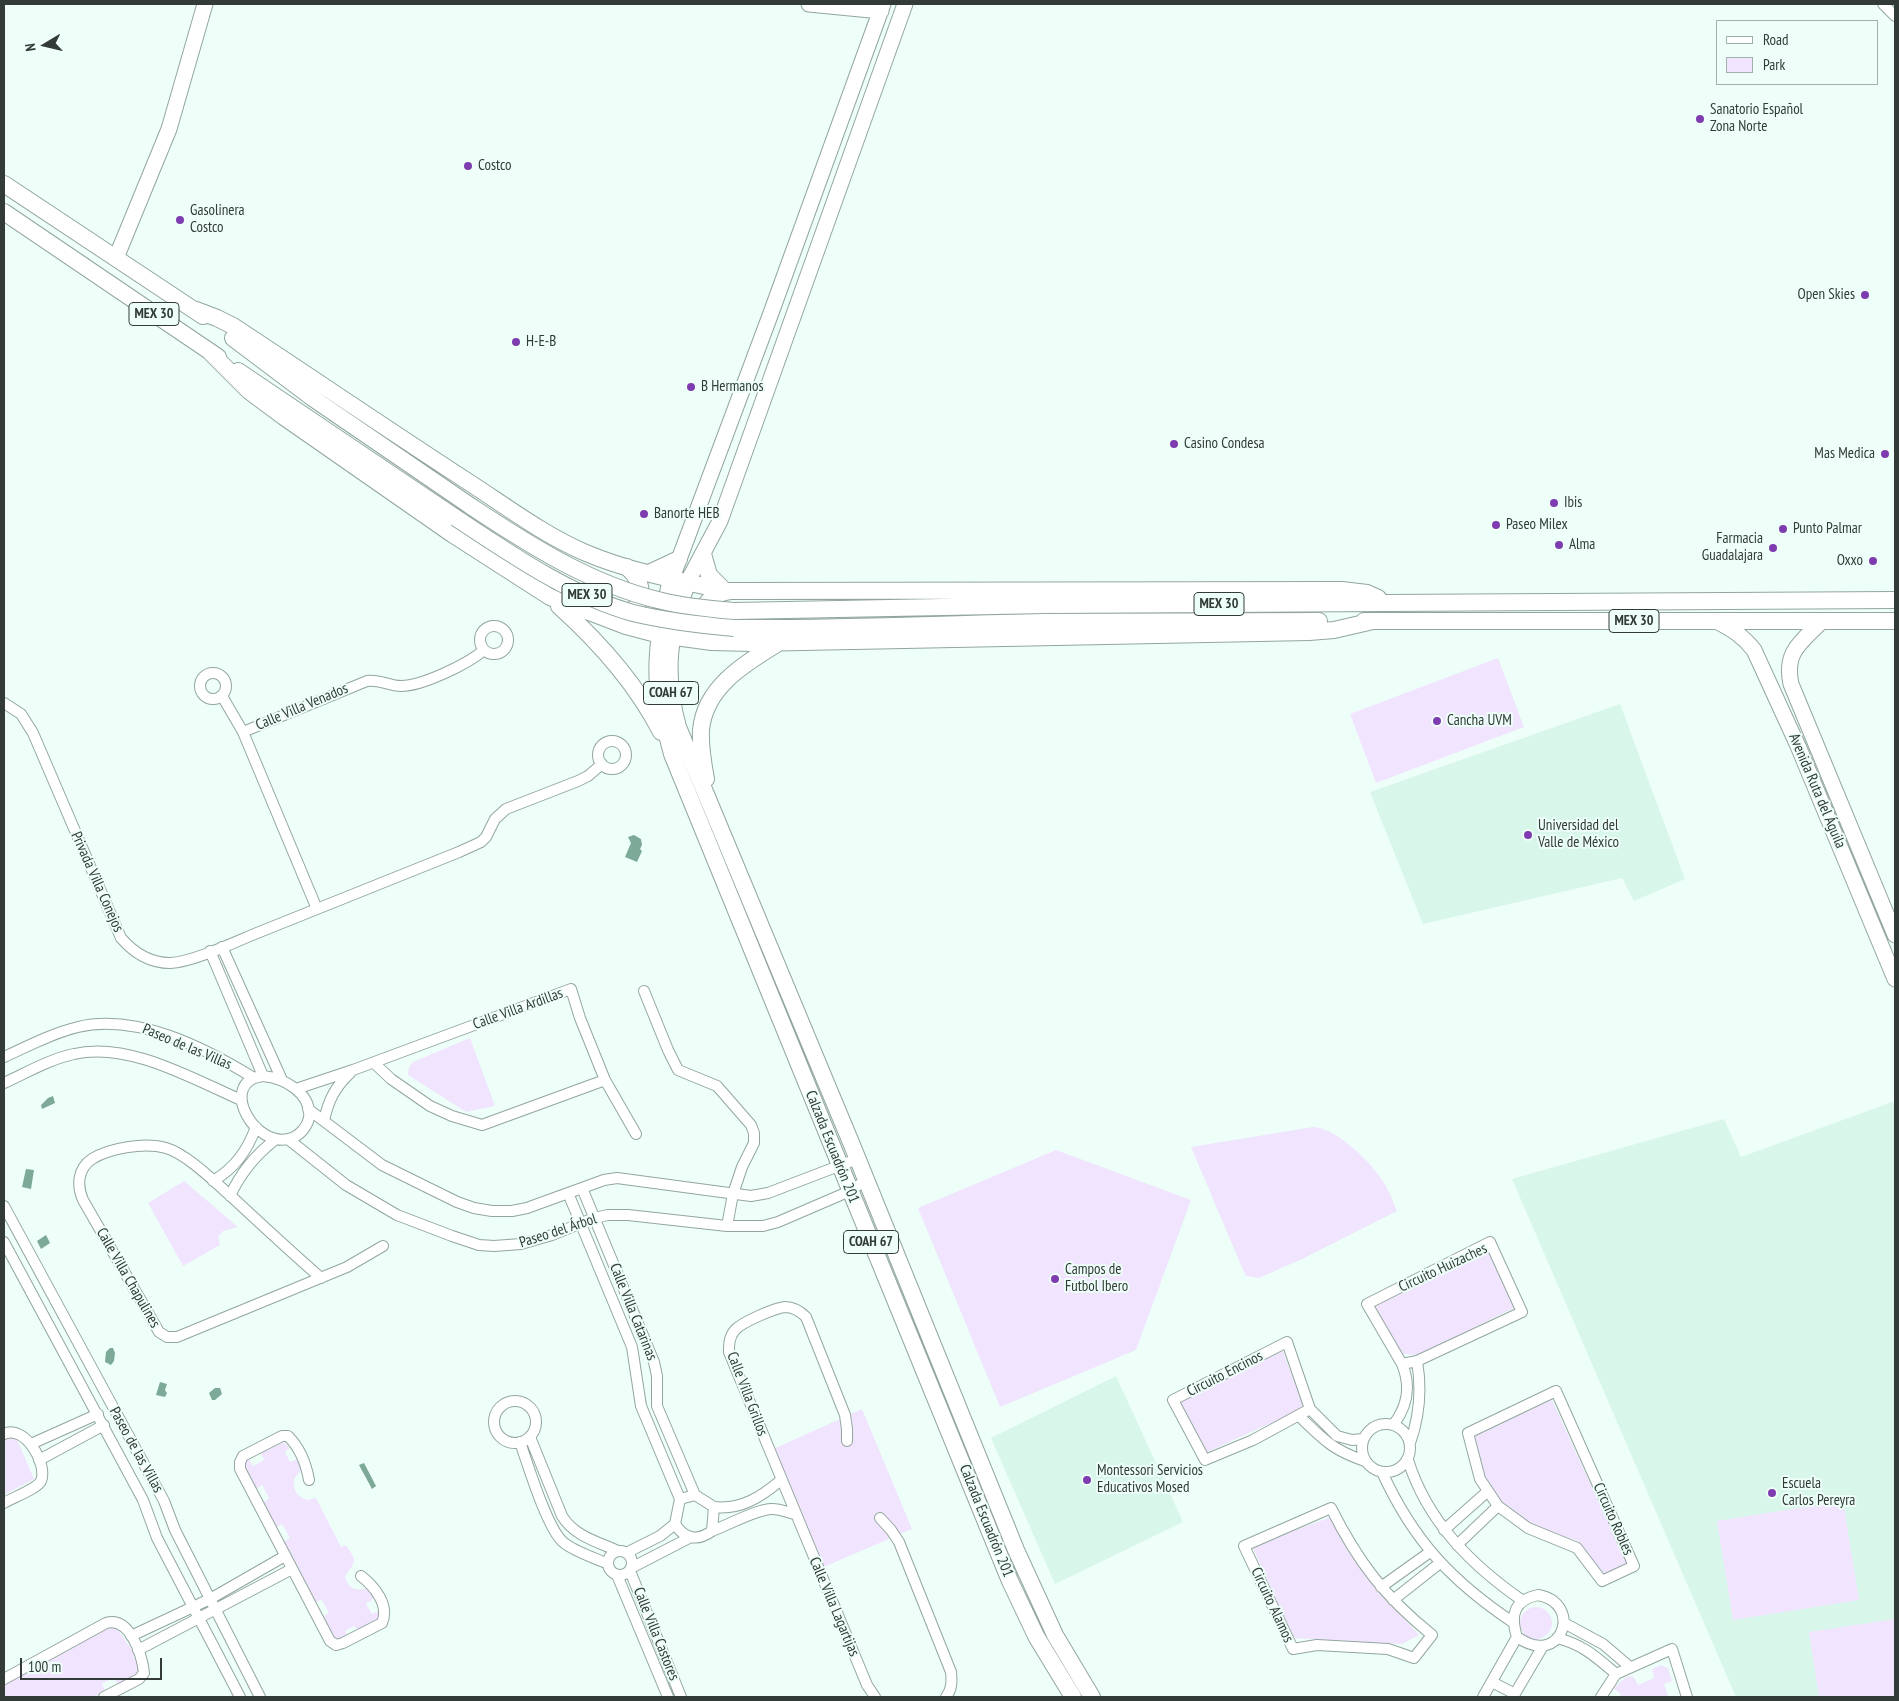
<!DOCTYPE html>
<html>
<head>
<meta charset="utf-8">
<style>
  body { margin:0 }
  #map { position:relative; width:1899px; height:1701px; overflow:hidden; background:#edfff8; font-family:"PT Sans Narrow",sans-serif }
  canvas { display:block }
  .frame { position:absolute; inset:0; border:5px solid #323b37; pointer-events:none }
  .legend { position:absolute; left:1716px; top:20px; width:162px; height:65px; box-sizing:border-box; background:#edfff8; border:1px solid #a2b1ab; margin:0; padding:6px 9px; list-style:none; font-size:15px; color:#323b37 }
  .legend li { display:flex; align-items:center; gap:10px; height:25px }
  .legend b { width:25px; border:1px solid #a2b1ab }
  .north { position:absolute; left:20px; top:20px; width:50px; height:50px; -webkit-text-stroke:4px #edfff8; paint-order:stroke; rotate:261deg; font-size:14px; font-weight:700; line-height:20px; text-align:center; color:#323b37 }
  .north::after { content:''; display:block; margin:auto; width:18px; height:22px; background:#323b37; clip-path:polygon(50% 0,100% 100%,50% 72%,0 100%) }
  .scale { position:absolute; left:20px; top:1658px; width:142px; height:22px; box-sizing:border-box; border:2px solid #323b37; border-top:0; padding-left:6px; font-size:15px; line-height:18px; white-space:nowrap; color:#323b37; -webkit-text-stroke:4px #edfff8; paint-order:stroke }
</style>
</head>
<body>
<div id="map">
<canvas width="1899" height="1701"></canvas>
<div class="frame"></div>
<ul class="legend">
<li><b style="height:6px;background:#fff"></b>Road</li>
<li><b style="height:14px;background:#f1e4fe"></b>Park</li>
</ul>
<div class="north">N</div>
<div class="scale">100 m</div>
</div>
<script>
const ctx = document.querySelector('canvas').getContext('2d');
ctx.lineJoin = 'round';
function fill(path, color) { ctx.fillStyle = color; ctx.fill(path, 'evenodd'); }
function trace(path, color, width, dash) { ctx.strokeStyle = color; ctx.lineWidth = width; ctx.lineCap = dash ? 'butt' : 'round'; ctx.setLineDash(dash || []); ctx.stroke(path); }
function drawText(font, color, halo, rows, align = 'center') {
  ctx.font = font + ' "PT Sans Narrow",sans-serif'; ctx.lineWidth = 4; ctx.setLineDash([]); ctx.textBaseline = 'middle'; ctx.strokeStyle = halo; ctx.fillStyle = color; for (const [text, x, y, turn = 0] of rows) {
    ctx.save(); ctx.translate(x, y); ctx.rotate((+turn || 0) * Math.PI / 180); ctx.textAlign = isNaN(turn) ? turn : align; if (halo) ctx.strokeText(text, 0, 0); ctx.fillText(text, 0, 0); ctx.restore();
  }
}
fill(new Path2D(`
  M1620,704L1685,879L1634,901L1622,878L1423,924L1370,792Z
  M1895,1101V1697H1736L1512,1179L1724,1119L1741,1157Z
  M1116,1376L1183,1522L1055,1584L991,1438Z`), '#d8f6ea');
fill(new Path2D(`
  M1498,658L1524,727L1376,783L1350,714Z
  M470,1038L495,1106L466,1112L408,1075L409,1067L413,1062Z
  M1313,1127C1336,1127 1373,1164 1384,1183C1390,1192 1393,1202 1397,1211L1302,1259L1259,1278L1246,1276L1243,1270L1191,1147Z
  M1056,1150L1191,1200L1136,1350L1000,1407L918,1208Z
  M184,1181L238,1227L223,1231L218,1237L220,1245L183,1266L148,1203Z
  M1489,1249L1514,1308L1419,1355L1402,1354L1373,1306Z
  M1282,1349L1304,1408L1205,1453L1179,1400Z
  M1552,1400L1627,1564L1605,1575L1578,1541L1530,1525L1502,1504L1485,1478L1475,1435Z
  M862,1409L912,1529L819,1569L771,1450Z
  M15,1435L34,1479L4,1495V1441Z
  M284,1442L290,1448L285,1452L290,1462L298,1459L302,1469L294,1479C293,1490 297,1497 307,1500L316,1498L341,1547L346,1545L354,1558L353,1565L345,1576C348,1590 357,1591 370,1588L376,1597L366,1604L372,1614L378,1611L381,1619L359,1631L354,1626L345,1631L348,1637L334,1640L322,1617L329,1613L322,1600L315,1602L283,1542L290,1538L282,1524L276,1528L263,1503L269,1498L262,1485L256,1489L243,1466L247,1459H249L253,1466L264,1460L261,1453Z
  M1843,1501L1859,1600L1733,1620L1717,1521Z
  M1331,1517L1375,1587L1419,1635L1402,1644L1293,1638L1252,1546Z
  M1520 1623a16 16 0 1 1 32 0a16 16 0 1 1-32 0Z
  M1895,1619V1697H1819L1809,1632Z
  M114,1624L137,1657L140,1672L118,1685L114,1677L102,1684L105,1691L94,1697H4V1682Z
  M1661,1665L1668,1668L1672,1681L1664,1684L1668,1697H1619L1621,1694L1613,1688L1628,1676L1634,1677L1638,1685L1654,1678L1652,1669Z`), '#f1e4fe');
fill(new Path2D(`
  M634,835L641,839L642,845L640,849L642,851L637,862L625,857L631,843L628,837Z
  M53,1096L55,1103L42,1109L41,1105L48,1098Z
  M26,1169L34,1170L31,1189L22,1187Z
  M46,1235L50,1243L41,1249L37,1241Z
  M110,1348H113L115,1353L114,1361L111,1365L105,1362L106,1352Z
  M160,1382L167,1384L165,1390L167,1393L165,1397L156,1395Z
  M215,1388H220L222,1394L215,1400H212L209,1393Z
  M364,1463L376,1486L372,1489L359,1465Z`), '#7ca998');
const street = new Path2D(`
  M1883,4L1895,16
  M480 640a14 14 0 1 1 28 0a14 14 0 1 1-28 0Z
  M200 686a13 13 0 1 1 26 0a13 13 0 1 1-26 0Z
  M222,696L243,732L317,909
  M4,703L21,714L33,733L121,938C134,953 150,963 170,963C193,962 235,942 257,933C324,906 391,879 459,852L481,842L486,837L495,819L506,809L578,781L588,776L602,764
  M243,732L367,681C379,679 389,686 401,686C422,686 468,664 484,650
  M598 755a14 14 0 1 1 28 0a14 14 0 1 1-28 0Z
  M222,947L282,1080
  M210,951L263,1076
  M644,991L668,1050L678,1070L717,1086L751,1125L754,1133V1143L742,1167L733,1194L727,1226
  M4,1057C28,1046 53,1033 78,1027C137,1013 205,1048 254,1078
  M374,1063L391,1079L430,1106L452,1116L482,1125L605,1080
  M263,1076C284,1078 312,1093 309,1118C307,1127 300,1135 292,1138C254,1151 217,1081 263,1076Z
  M4,1083C26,1073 50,1059 74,1054C128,1041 193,1079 241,1100
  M296,1089L353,1070L571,989L580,1018L605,1080L636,1134
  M308,1109L382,1165L457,1202L474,1208L492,1211H512L527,1208L604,1180L617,1178L751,1196L768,1193L857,1159
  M324,1121C328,1101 335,1087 350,1073
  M288,1139L346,1185L397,1215L452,1236L479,1245L494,1246L521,1244L552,1235L594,1218L608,1215H628L727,1226H763L778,1222L850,1191L866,1180
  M213,1181C235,1168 247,1151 256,1127
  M582,1188L654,1362L657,1376V1406L695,1495L714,1507L712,1531C698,1541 685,1540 675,1524L680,1499L695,1495
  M568,1193L632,1347L641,1406L680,1499
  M230,1196C241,1172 255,1155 276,1139
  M4,1206L164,1501L175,1530L260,1697
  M4,1242L143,1500L157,1538L240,1697
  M321,1278C291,1252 262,1225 233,1198C216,1183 187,1154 166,1148C145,1142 109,1148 92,1159C77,1169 77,1186 83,1200L159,1332L167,1337H177L347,1267L383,1246
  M1556,1391L1634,1566L1602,1581L1577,1548L1528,1528L1498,1506L1480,1479L1468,1433Z
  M494 1422a21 21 0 1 1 42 0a21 21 0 1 1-42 0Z
  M1310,1409L1253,1440L1205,1460L1173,1400L1287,1342L1310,1409L1337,1436L1352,1440L1363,1439
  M1299,1416C1323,1439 1332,1450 1365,1461
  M1362 1448a24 24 0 1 1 48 0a24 24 0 1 1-48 0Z
  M1394,1424C1408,1405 1411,1386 1402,1364L1367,1304L1490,1242L1522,1312L1417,1361L1402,1364
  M4,1434C25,1424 48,1464 41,1481C37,1489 12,1498 4,1503
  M530,1437L562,1516C574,1536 598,1542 618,1551
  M847,1441V1429L845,1415L806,1317C800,1311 794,1307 785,1307C775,1308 742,1322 735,1330C729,1337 729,1344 729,1352L867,1685L875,1697
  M520,1442C528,1465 547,1528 563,1542C573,1551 595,1558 608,1564
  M1410,1443C1420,1415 1422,1390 1417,1361
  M31,1444L98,1414
  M39,1460L104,1425
  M1408,1460C1427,1521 1471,1565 1523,1601
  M1382,1472C1413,1540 1451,1581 1514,1623
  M309,1480C306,1463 300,1448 288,1436H282L243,1456L240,1462V1469L330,1641L336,1645L343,1643L382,1623C390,1605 374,1586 361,1576
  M714,1507C741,1510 761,1497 781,1480
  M1331,1508C1358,1562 1385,1597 1432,1635L1414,1658L1388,1649L1317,1645L1293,1649L1244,1546Z
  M880,1518L891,1530L899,1542L951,1672C952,1682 952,1689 946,1697
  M1444,1530L1488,1491
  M712,1531C728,1525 757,1509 772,1509C780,1509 787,1512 795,1514
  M1457,1545L1498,1506
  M608 1563a12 12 0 1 1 24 0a12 12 0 1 1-24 0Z
  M626,1553L660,1536L675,1524
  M631,1568L689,1538
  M630,1571L681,1697
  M617,1575L668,1697
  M1381,1587L1430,1552
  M1538,1595C1584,1603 1562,1669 1517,1637C1510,1615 1514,1600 1538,1595Z
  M1393,1600L1440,1563
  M1564,1623L1603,1644L1630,1667
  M131,1636L210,1599L285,1556
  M1557,1638C1584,1645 1596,1657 1616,1674
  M138,1650L292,1569
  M4,1679L106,1623C130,1616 142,1655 144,1673L139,1679L104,1697
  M1492,1682L1515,1694
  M1483,1697L1517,1637
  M1513,1697L1543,1646
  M1601,1697L1616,1674L1672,1649L1687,1697`);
const secondary = new Path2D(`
  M809,4L881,11
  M116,258L169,129L205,4
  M675,570L771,313L883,4
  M687,583L720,521L905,4
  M1716,621C1732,629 1743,636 1754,650L1798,746L1895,979
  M1821,622C1801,642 1784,652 1791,684L1895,935`);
const primary = new Path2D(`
  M4,184L203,316
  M4,212L218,357
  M196,310L217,318L233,326C312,378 390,431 470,483C507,507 544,535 586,553C631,572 680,581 728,591
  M233,338L314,399L472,507
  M210,352L249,391L284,417L452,534L550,597L626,626L660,635L712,642L752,643L1309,632L1334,630L1373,621
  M238,371L456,518
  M703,554L709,575L724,590
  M649,573L679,559
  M671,579C663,614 655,649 658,686C660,709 666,731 672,754L1010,1581L1036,1636L1073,1697
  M687,583C669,636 663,672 678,727L852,1145L1016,1550L1055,1635L1092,1697
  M559,606C599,642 636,683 661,732
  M734,611L1047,605L1895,600
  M621,619C645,607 647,585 627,567
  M701,620C703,602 712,594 730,591L1342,590L1367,593L1378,598
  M1364,621H1895
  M734,628C838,629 941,624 1044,622C1136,621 1228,621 1319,621
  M706,779C703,763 700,746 701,730C705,686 746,663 780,642`);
trace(street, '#92a69e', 12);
trace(secondary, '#92a69e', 17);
trace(primary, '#92a69e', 18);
trace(street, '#fff', 10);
trace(secondary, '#fff', 15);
trace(primary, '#fff', 16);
const primaryBridge = new Path2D(`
  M472,507C531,546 592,585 662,601C686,607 710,609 734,611
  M456,518C509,553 571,596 633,613C666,621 700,625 734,628`);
trace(primaryBridge, '#92a69e', 18, []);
trace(primaryBridge, '#fff', 16);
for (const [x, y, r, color] of [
  [1700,119,5,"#7f3cb0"],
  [468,166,5,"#7f3cb0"],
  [180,220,5,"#7f3cb0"],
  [1865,295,5,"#7f3cb0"],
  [516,342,5,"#7f3cb0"],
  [691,387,5,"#7f3cb0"],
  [1174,444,5,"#7f3cb0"],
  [1885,454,5,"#7f3cb0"],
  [1554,503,5,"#7f3cb0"],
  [644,514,5,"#7f3cb0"],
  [1496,525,5,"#7f3cb0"],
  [1783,529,5,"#7f3cb0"],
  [1559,545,5,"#7f3cb0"],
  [1773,548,5,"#7f3cb0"],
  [1873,561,5,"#7f3cb0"],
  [1437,721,5,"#7f3cb0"],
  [1528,835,5,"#7f3cb0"],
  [1055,1279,5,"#7f3cb0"],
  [1087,1480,5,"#7f3cb0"],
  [1772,1493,5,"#7f3cb0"]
]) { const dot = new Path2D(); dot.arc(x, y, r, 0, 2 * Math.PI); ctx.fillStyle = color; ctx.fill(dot); trace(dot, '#edfff8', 2); }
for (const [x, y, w] of [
  [154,314,50],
  [587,595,50],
  [1219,604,50],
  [1634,621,50],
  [671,693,55],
  [871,1242,55]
]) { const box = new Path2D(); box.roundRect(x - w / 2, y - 11.5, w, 23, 4); ctx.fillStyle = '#edfff8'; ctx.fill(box); trace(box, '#323b37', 1); }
drawText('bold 14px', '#323b37', null, [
  ["MEX 30",154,314],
  ["MEX 30",587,595],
  ["MEX 30",1219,604],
  ["MEX 30",1634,621],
  ["COAH 67",671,693],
  ["COAH 67",871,1242]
]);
drawText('15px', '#323b37', '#edfff8', [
  ["Sanatorio Español",1710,110],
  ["Zona Norte",1710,127],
  ["Costco",478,166],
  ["Gasolinera",190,211],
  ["Costco",190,228],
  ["Open Skies",1855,295,"right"],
  ["H-E-B",526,342],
  ["B Hermanos",701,387],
  ["Casino Condesa",1184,444],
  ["Mas Medica",1875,454,"right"],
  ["Ibis",1564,503],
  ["Banorte HEB",654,514],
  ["Paseo Milex",1506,525],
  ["Punto Palmar",1793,529],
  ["Farmacia",1763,539,"right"],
  ["Guadalajara",1763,556,"right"],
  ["Alma",1569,545],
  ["Oxxo",1863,561,"right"],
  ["Cancha UVM",1447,721],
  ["Universidad del",1538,826],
  ["Valle de México",1538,843],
  ["Campos de",1065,1270],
  ["Futbol Ibero",1065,1287],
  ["Montessori Servicios",1097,1471],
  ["Educativos Mosed",1097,1488],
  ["Escuela",1782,1484],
  ["Carlos Pereyra",1782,1501]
], 'left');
drawText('15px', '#323b37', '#edfff8', [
  ["Calle Villa Venados",302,707,-23],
  ["Avenida Ruta del Águila",1817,791,67],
  ["Privada Villa Conejos",97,882,66],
  ["Calle Villa Ardillas",518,1009,-20],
  ["Paseo de las Villas",187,1047,23],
  ["Calzada Escuadrón 201",832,1147,68],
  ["Paseo del Árbol",558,1231,-18],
  ["Circuito Huizaches",1443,1268,-25],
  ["Calle Villa Chapulines",128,1278,60],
  ["Calle Villa Catarinas",633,1312,68],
  ["Circuito Encinos",1225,1374,-27],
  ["Calle Villa Grillos",747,1394,69],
  ["Paseo de las Villas",136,1450,61],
  ["Circuito Robles",1613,1519,66],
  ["Calzada Escuadrón 201",986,1521,68],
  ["Circuito Alamos",1272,1605,65],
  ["Calle Villa Lagartijas",834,1607,67],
  ["Calle Villa Castores",656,1634,68]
]);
</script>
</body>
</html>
